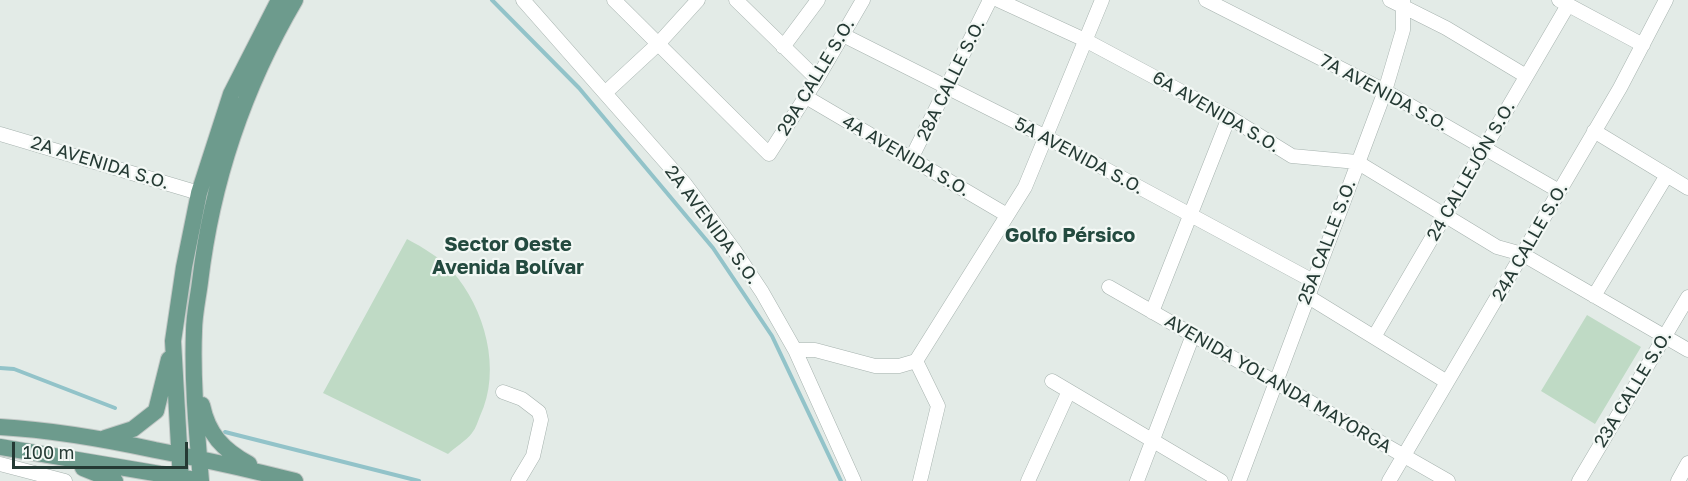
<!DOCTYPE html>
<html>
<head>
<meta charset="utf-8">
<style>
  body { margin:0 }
  #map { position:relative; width:1688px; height:481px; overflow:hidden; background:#e3ebe7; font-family:"Golos Text",sans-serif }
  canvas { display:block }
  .scale { position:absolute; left:12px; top:442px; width:176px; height:27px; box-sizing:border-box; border:3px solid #253a34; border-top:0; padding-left:8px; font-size:18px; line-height:21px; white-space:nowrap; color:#253a34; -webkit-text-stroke:4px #f3f8f5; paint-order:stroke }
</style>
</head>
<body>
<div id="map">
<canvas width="1688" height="481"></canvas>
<div class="scale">100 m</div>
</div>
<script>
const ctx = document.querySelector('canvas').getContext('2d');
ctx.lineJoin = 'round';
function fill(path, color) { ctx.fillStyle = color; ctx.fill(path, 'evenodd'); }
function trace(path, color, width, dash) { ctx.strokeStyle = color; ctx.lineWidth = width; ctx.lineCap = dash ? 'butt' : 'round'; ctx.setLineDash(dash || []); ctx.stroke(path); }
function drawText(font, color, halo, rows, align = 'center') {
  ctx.font = font + ' "Golos Text",sans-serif'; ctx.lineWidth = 4.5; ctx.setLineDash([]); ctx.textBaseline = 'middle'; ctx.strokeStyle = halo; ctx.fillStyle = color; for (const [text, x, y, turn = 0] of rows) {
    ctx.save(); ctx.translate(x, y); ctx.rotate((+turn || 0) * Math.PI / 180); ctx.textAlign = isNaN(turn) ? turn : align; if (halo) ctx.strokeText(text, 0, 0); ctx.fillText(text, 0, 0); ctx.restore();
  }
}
fill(new Path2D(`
  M407,239C424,248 439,257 452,271C485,308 502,370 480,416C478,421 476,428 472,433C466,441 455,447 448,454L323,393Z
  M1587,315L1641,347L1595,424L1541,391Z`), '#bfdac5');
trace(new Path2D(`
  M492,0L579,88L713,248L772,336L841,481
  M0,368L14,369L115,408
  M225,432L419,481`), '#92c3c9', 4);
const minor = new Path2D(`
  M523,0L685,184L734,250L762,292L795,350L854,481
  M614,0L769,154L817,79L863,0
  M736,0L817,79
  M998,0L1085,40L1229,117L1292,156L1357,162L1497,247L1522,254L1688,350
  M1206,0L1385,91L1559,191
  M1390,0L1446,28L1526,76
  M1559,0L1643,45
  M843,35L1046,137L1313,281
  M783,47L818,0
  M605,93L659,43L698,0
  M806,97L1007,215
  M1594,131L1688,188
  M0,134L199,193
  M911,159L990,0
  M1109,287L1448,481
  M1307,296L1447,382
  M1594,296L1667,175
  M1152,312L1229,117
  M1374,337L1568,5
  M795,350H815L875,366H899L916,361L1025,187L1102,0
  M916,361L938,406L920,481
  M1052,381L1221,481
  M503,392L522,399L539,412L541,420L533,456L518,481
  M0,464L65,481
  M1028,481L1069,391
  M1137,481L1193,335
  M1239,481L1385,91L1403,30V0
  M1389,481L1620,88L1666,0
  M1579,481L1688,297
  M1678,481L1688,463`);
const major = new Path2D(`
  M202,405C208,434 223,450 249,464
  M0,427C52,430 104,439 155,450C202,459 248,469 295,481
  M105,438L133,429L156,411L169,359
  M0,447L190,479
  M83,468L115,481
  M181,481L173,341L184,267L199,193L231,94L279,0
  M201,481C197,432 192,381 194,331C194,315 198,298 200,282C212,181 244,87 295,0`);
trace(minor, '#a6b2ae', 15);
trace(major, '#c2c8c6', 18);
trace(minor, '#fff', 14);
trace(major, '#6d9b8d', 16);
drawText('18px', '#253a34', '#f3f8f5', [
  ["29A CALLE S.O.",816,77,-59],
  ["28A CALLE S.O.",951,80,-64],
  ["7A AVENIDA S.O.",1384,93,28],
  ["6A AVENIDA S.O.",1216,112,30],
  ["4A AVENIDA S.O.",906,156,30],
  ["5A AVENIDA S.O.",1079,156,28],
  ["2A AVENIDA S.O.",100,163,17],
  ["24 CALLEJÓN S.O.",1471,171,-60],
  ["2A AVENIDA S.O.",712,225,53],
  ["25A CALLE S.O.",1327,242,-69],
  ["24A CALLE S.O.",1530,242,-60],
  ["AVENIDA YOLANDA MAYORGA",1278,384,30],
  ["23A CALLE S.O.",1633,389,-59]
]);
drawText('bold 20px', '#234a3f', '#f3f8f5', [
  ["Golfo Pérsico",1070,236],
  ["Sector Oeste",508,245],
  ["Avenida Bolívar",508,268]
]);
</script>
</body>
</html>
